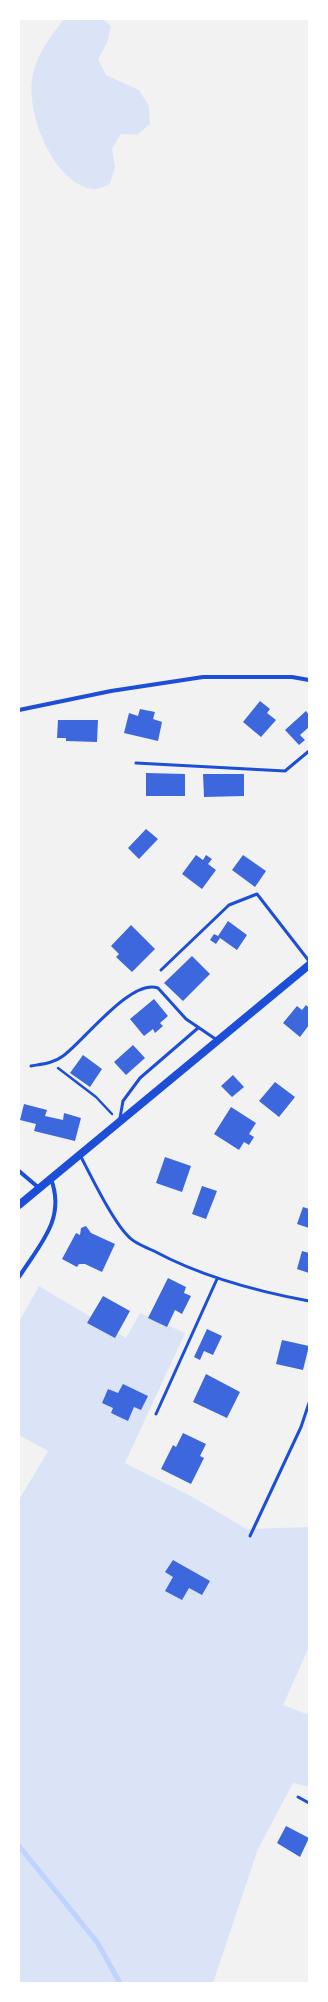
<!DOCTYPE html>
<html>
<head>
<meta charset="utf-8">
<style>
  body { margin:0 }
  #map { position:relative; width:328px; height:2002px; overflow:hidden; background:#f2f2f2; font-family:"Public Sans",sans-serif }
  canvas { display:block }
  .frame { position:absolute; inset:0; border:20px solid #fff; pointer-events:none }
</style>
</head>
<body>
<div id="map">
<canvas width="328" height="2002"></canvas>
<div class="frame"></div>
</div>
<script>
const ctx = document.querySelector('canvas').getContext('2d');
ctx.lineJoin = 'round';
function fill(path, color) { ctx.fillStyle = color; ctx.fill(path, 'evenodd'); }
function trace(path, color, width, dash) { ctx.strokeStyle = color; ctx.lineWidth = width; ctx.lineCap = dash ? 'butt' : 'round'; ctx.setLineDash(dash || []); ctx.stroke(path); }
fill(new Path2D(`
  M64,19H102L111,26L107,43L98,59L106,75L139,90L149,106L150,124L137,135L121,134L112,149L115,167L110,184C105,186 97,190 92,189C53,182 27,115 32,80C36,54 49,39 64,19Z
  M39,1286L126,1338L140,1313L185,1333L125,1463L189,1495L247,1529L309,1527V1647L283,1705L309,1715V1787L293,1783L258,1849L213,1983H19V1500L48,1451L19,1435V1322Z`), '#dbe4f7');
trace(new Path2D(`
  M19,1846L97,1942L120,1983`), '#bfd3fe', 5);
fill(new Path2D(`
  M260,701L270,709L267,713L276,720L261,737L243,722Z
  M140,709L155,712L153,719L162,722L158,741L124,733L129,713L138,716Z
  M306,711L309,715V727L300,735L305,740L299,745L285,730Z
  M58,720H98L97,742L66,741V738H57Z
  M146,773L185,774V796H146Z
  M203,774H244V796L204,797Z
  M146,829L158,839L139,859L128,848Z
  M196,855L203,860L206,855L212,859L208,864L216,870L202,889L182,874Z
  M243,855L266,871L255,887L232,870Z
  M228,921L247,935L237,950L220,938L216,944L210,940L214,934L218,936Z
  M131,925L155,949L132,972L116,957L119,954L111,946Z
  M192,956L210,974L183,1001L164,983Z
  M154,999L168,1016L160,1023L163,1026L155,1033L153,1029L144,1036L130,1019Z
  M306,1005L309,1008L308,1014L309,1025L300,1037L283,1023L297,1006L302,1010Z
  M133,1045L145,1058L126,1075L114,1062Z
  M83,1055L102,1069L90,1087L70,1073Z
  M233,1075L244,1087L232,1097L221,1086Z
  M275,1082L295,1097L279,1117L259,1101Z
  M24,1104L47,1110L45,1116L63,1120L64,1113L81,1118L75,1141L34,1131L36,1124L20,1120Z
  M231,1107L256,1123L249,1134L254,1137L249,1145L244,1142L239,1150L214,1134Z
  M165,1157L191,1166L182,1192L156,1183Z
  M202,1186L217,1191L206,1219L192,1214Z
  M303,1207L309,1209V1228L297,1224Z
  M86,1226L91,1233L115,1244L102,1272L85,1264H79L77,1267L62,1259L76,1233L80,1235L81,1228Z
  M302,1251L309,1253V1273L297,1269Z
  M168,1278L186,1287L184,1293L191,1296L182,1314L175,1310L167,1327L148,1318Z
  M103,1296L130,1311L115,1338L87,1323Z
  M207,1329L222,1336L213,1355L204,1351L200,1360L194,1357Z
  M282,1340L309,1346L303,1370L276,1364Z
  M206,1374L240,1392L227,1418L193,1402Z
  M123,1384L148,1396L141,1410L134,1407L128,1421L111,1413L113,1408L102,1403L108,1389L118,1393Z
  M183,1433L206,1444L200,1456L204,1458L191,1484L161,1469L173,1445L176,1447Z
  M173,1560L210,1581L202,1595L189,1588L182,1600L165,1591L173,1577L165,1572Z
  M286,1826L309,1838L300,1857L277,1843Z`), '#3d67dc');
trace(new Path2D(`
  M58,1068L96,1097L112,1114`), '#1d4ed8', 2.5);
trace(new Path2D(`
  M136,763L285,771L309,751
  M161,970L229,905L257,894L309,961
  M31,1066C42,1064 54,1063 63,1056C83,1042 131,978 158,988L186,1019L217,1040
  M120,1118L123,1101L140,1078L198,1028
  M80,1155C91,1176 114,1224 130,1238C136,1244 146,1247 154,1251C202,1277 255,1291 309,1301
  M156,1414L217,1279
  M250,1536L301,1427L309,1403
  M298,1797L309,1803`), '#1d4ed8', 3);
trace(new Path2D(`
  M19,710L111,691L203,677H292L309,680
  M19,1171L39,1188
  M19,1277C40,1244 66,1219 51,1179`), '#1d4ed8', 4);
trace(new Path2D(`
  M19,1205L309,965`), '#1d4ed8', 8);
</script>
</body>
</html>
